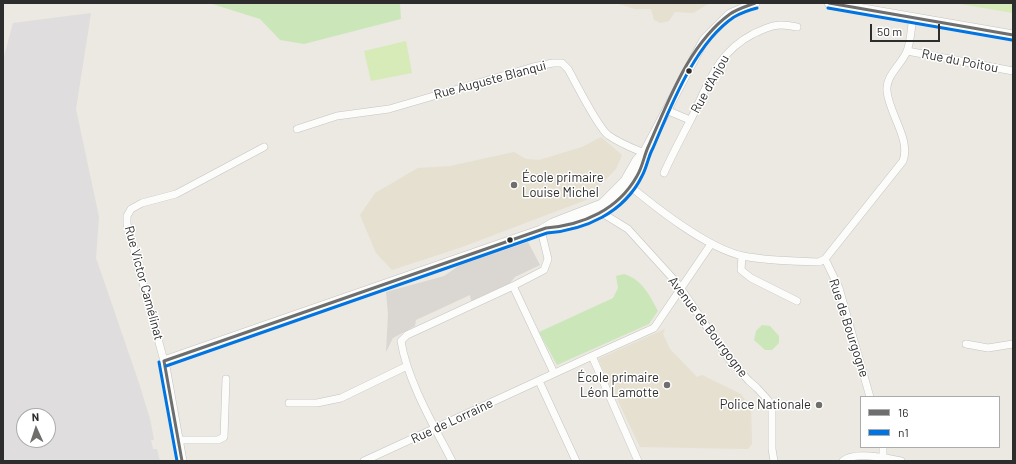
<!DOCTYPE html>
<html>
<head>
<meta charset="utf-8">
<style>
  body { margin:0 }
  #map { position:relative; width:1016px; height:464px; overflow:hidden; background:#ece8e2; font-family:Barlow,sans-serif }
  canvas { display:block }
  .frame { position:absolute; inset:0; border:4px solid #2d2d2d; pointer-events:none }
  .legend { position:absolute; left:860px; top:396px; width:140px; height:52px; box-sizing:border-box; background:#fff; border:1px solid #ababab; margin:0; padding:5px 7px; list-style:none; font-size:12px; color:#2d2d2d }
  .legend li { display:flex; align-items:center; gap:8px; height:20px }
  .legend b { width:20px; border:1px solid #ababab }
  .north { position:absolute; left:16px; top:408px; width:40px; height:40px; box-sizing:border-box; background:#fff; border:1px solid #ababab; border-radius:50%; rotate:357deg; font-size:11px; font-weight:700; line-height:16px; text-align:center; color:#2d2d2d }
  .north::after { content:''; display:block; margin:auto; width:14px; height:18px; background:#706e6c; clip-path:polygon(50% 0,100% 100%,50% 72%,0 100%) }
  .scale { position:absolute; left:870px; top:24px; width:70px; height:18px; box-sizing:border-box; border:2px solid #2d2d2d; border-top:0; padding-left:5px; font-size:12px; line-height:14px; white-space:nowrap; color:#2d2d2d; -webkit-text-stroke:3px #fff; paint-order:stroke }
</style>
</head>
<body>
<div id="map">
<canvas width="1016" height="464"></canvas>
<div class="frame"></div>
<ul class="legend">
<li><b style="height:5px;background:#6e6e6e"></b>16</li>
<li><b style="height:5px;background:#0174df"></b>n1</li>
</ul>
<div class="north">N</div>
<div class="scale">50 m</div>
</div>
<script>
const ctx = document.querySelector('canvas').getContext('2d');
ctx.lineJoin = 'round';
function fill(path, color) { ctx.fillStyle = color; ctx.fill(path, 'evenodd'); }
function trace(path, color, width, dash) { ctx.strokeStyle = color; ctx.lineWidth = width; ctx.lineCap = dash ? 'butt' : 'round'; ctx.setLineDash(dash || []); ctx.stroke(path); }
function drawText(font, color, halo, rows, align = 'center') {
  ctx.font = font + ' Barlow,sans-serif'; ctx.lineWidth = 3; ctx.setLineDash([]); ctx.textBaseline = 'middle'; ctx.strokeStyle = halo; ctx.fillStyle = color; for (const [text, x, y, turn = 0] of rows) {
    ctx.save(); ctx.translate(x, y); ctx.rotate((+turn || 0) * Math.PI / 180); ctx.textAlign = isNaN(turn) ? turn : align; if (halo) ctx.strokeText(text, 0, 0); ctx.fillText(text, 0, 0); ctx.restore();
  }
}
fill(new Path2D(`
  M91,13L76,109L99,217L96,258L139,383L150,419L154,440H151L153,449H157L160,461H3V60L13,23ZM24,416H48V440H24Z`), '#dfddde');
fill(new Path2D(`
  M615,3H710L693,13L675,12L669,21L661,23L654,20L651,9H635Z
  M601,137L622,155L616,169L586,200L462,247L392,270L376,253L360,215L375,193L418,168L450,166L514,152L526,159L539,160L582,147Z
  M665,329L663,334L670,349L697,377L702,375L741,394L751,408L752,444L748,449L640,447L598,359Z`), '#e6e0d1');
fill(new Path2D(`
  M209,3H400L401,19L304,44L280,40L260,19Z
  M624,274C642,279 650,296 658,311L649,324L557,365L539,332L613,298L618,288L616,276Z
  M762,325L770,326L779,336V343L772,350H765L754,340L756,331Z`), '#cbe7ba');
fill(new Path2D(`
  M954,3H1013V13Z
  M406,41L412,73L371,81L364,51Z`), '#d6ebb8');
fill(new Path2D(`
  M528,242L540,265L515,277L510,283L471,301L470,295L416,320L415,326L393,338L386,352L388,314L386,292L444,276L460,265Z`), '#dad6d1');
const minor = new Path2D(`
  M907,51L1013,71
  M666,110L690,120
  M297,129L337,116L389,109L533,67L553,63H562L568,69C576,83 597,126 608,135C619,143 632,148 644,153
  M664,173C672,155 681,138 690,121C708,86 716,53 753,34C772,25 777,23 797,27
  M625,182C655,207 706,248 743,256C768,261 794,261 819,262L825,259L903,161C911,139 889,114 887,91C885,76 902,64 907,51C911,41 911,28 913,17
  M602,213L628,229L677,283L729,359L749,381L757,388L768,400L772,409V449L774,461
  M742,256L741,270L751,278L797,301
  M825,259L839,288L870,397
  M513,286L544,270L548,259L541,230
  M966,344L988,348L1013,344
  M592,356L654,328L711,244
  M164,361L127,224V216L131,209L142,203L176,194L264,147
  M539,381L576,461
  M289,403H317L341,398L407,366
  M179,440H218L224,437L226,379
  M883,447V458
  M364,461L592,356L638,461
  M452,461C434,426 407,380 401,341L407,335L513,286L554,373
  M843,461C855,451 886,458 901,461`);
const tertiary = new Path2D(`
  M829,3L1013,35
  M553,228L589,218L610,207L636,178L643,162L644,153
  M182,461L164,361L541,230L553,223L602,204L625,181L637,160L644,153L704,40L730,14L755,3`);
trace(minor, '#c5c4c3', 8);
trace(tertiary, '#c5c4c3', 10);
trace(minor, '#fcfcfb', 7);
trace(tertiary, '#fcfcfb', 9);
trace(new Path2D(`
  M829,3L1013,35
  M164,361L546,228C583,225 618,210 637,176C643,166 644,155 649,145C669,100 689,44 730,14C737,9 747,6 755,3
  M164,361L182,461`), '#6e6e6e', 3);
trace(new Path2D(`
  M828,8L1012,40
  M159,362L177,461
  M166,366L547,233C585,230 624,213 642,176C647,167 648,157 653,148C671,106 695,43 734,17C741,13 749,10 757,8`), '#0174df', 3);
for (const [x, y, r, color] of [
  [689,71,3.5,"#2d2d2d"],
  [514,185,4,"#706e6c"],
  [510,240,3.5,"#2d2d2d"],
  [667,385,4,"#706e6c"],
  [819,405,4,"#706e6c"]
]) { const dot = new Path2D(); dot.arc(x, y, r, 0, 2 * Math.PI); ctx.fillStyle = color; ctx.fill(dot); trace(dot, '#fff', 1.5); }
drawText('13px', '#2d2d2d', '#fff', [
  ["Rue du Poitou",960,61,11],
  ["Rue Auguste Blanqui",490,80,-15],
  ["Rue d'Anjou",710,84,-61],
  ["Rue Victor Camélinat",144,283,75],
  ["Avenue de Bourgogne",708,327,53],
  ["Rue de Bourgogne",849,328,72],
  ["Rue de Lorraine",452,421,-25]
]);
drawText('13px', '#2d2d2d', '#fff', [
  ["École primaire",522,178,"left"],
  ["Louise Michel",522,193,"left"],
  ["École primaire",659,378],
  ["Léon Lamotte",659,393],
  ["Police Nationale",811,405]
], 'right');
</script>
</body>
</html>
